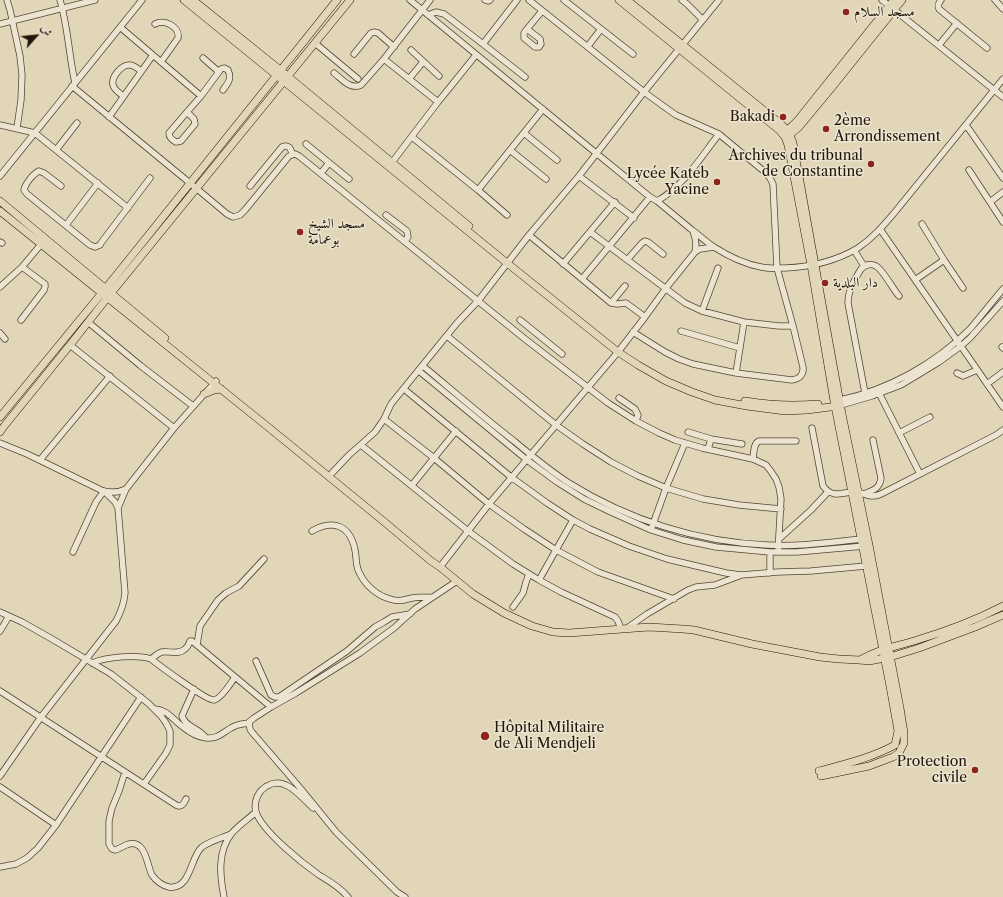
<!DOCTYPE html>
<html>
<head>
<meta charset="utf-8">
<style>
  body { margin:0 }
  #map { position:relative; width:1003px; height:897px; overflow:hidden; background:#e1d6b7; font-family:"Libre Caslon Text",Amiri,serif }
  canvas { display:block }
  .north { position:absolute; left:16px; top:16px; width:40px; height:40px; -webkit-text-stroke:3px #ece4d0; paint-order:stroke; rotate:63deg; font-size:11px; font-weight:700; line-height:16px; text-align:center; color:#23150a }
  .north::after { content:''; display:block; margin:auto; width:14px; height:18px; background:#23150a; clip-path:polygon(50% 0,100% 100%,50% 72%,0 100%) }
</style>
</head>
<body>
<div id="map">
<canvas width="1003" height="897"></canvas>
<div class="north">ش</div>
</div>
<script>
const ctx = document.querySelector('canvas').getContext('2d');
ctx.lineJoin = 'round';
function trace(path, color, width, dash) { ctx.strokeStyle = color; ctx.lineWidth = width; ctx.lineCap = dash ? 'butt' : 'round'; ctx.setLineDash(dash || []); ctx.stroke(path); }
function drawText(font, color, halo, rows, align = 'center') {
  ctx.font = font + ' "Libre Caslon Text",Amiri,serif'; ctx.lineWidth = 3; ctx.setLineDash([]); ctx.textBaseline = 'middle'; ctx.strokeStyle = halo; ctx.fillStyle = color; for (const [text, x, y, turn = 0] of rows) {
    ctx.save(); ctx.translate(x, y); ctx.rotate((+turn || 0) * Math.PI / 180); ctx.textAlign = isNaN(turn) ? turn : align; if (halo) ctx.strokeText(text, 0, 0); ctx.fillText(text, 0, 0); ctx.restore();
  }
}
const minor = new Path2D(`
  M7,0L10,10L20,56L22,75L21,100L17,128
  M60,0C68,27 69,56 75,83
  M410,0L596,153L650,197L657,201C668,210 680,220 692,230C699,235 706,242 714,247C728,256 745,264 761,267C769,269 778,268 785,268C811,267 836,261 858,248C873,238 884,225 895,212L1003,79
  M485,0L488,1L490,0
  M529,0L644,92L666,108L676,115L719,134L766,173L770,178L773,184L777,268L793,326L803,367C804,375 799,379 792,380L736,373L693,364L679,359L665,352L633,332
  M564,0L633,54
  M682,0L687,4L703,20
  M882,0L1003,97
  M941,0C939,3 937,5 939,9L987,48
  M995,0L1003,9
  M428,15L436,12L444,14L483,44L525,77
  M0,24L95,0
  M155,24C165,19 180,27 178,38L161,62
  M120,27L201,96
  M527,29L540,39L541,44L539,47H535L524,38V33Z
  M527,29L542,11
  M315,43L358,79
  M483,44L517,0
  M939,45L957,23
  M588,46L601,29
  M411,50L439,76
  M354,54L371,33L374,32L378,33L394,47
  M203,58L219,72
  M384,59L438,102
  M334,73C342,79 350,90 361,85L384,59L430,0
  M409,79L423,62
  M72,86L196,188L227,214L233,217L240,215L245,210L289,156L295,154L299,156L525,339L608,403L636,421L659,433L675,440L702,448L753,459L766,465L770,470L776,479L779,487L781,499L778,552
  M123,96C120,93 114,90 113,85C111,77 122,64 130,65C134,65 138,69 141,71
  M187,112L201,96L221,69L224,68L228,70C232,79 228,83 223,90
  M187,112L194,119L195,124L181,141L176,142C172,140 169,137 169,133Z
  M109,117L153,55
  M0,125L35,133L128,208
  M966,125L1003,178
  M524,133L557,160
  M412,137L478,190L507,215
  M306,144L349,179
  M56,150L77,123
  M510,150L546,179
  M390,165L438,102L476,55
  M969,170L1003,222
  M321,173L329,163
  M0,176L142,0
  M579,176L634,218
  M61,186L44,173L39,171C33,174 25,184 24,190L27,194L90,245L95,247L100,245L101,243L150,178
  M250,186L282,147C288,144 291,148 292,154
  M478,190L543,109
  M657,201C683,187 701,157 719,134
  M990,202L1003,192
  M386,215L407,231L408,237L405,241
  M922,224L944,260L963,288
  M66,225L98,183
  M880,229L1003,407
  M693,231C696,239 697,245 695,252
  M590,232L685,303L702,311L744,322L779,326H793
  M529,235L611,303L617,304L626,303L645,317
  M0,242L2,243
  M854,250L864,266
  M627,260L642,243L645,241L648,242L663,254
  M563,264L615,202
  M582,279L650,197
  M915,280L944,260
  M0,287L22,267L43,242
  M611,303L625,286
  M702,311L718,268
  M21,320L44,290L45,287V284L22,267
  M520,320L562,354
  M88,322L141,366L193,406
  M681,331L740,348
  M0,333L5,339
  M447,336L556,425L583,444L611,462L638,476L666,488L703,499L739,505L781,509
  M70,345L174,428
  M1002,347L1003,348
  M423,366C453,391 483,417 514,441C532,456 550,471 569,483C628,520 698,542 767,545C799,547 832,542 863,539
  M419,371L527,460L557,482L584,499L611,512L651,530L683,540L716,547L770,552H797L865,546
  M736,373L744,322
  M957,373L963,376L977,370
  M987,384L1003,372
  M404,389L511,477L547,503L573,520L590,529L629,546L667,559L726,573L741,575L778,572L811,571L866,566
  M865,393L848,303C848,290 855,279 861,269C865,265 870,263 876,266C883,270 893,289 899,296
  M879,393L920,474
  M619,398L635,409L638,415L636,421
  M840,400C888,390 935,364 970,329C981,316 992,302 1003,289
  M841,405L872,396L901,385L916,376L939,362L961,346L970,338L1003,301
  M384,419L434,458L489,504L524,529L556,550L598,572L674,599
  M812,428L823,486C831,497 840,494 851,492
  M688,432L711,439L708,449
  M899,433L930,417
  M711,439L742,444
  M0,443L27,454L101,490C110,493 118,493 126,489L174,428L216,381
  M361,445L468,531L513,564L539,580L561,592L615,617L618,621L621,629
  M753,459C754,453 753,444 759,441H796
  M40,460L110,376
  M332,473L349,455L375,432L384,419L391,404L457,323L478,301L529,235L579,176L644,92L719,0
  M412,485L456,431
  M858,492C866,495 873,498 881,494L996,435L1003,430
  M863,494C872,491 880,489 881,478L873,440
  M652,527L666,488L685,443
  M312,531C333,519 350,525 355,550C357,559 355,566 360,574C366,586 378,596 390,599C398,602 404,600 412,598C419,597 426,597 433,597
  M779,539L811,510L828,492
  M73,552L96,502L104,491L115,502L118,508
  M770,552V573
  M440,567L489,504L618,352L645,317L666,288L695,252L700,249L714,247
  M539,580L573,520
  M513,607L523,593L526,582L529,574
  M0,612L22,622L52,639L111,674L148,703L161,716L166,723L170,731V745L166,753L144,784
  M627,628L647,614L688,590L696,587L715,585L739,576
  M0,631L9,616
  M197,645L200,626L218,600L226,593L239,586L264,559
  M151,659C155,656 158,653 162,652C170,651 179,655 185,649C188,647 189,644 190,641H192L271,707
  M256,661L271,695L275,697H279L347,651L375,627L384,622L392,617L410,614
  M92,663C106,657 137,654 151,659C160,666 207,701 214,700C221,699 231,683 235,677
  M194,689L182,716C185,727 199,728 205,737
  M0,691L176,805C182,808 184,803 186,799
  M155,709C168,710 173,720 183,727C189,732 198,737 206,738C218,739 222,733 231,728C237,724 243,724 249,723
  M125,772L119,791L112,808L109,821V844L112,849L115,850C120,849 124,845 129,844C146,840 147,866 152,875C156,881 163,886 169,887C191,890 190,857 202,847C210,841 222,838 231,834
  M0,776L41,717L116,621C121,612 124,603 125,593L118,508L126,489
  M0,787L56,825
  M313,808C301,797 285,775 267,786C264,788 262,789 260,792C256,797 254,805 256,812C262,831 302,863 319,875C329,881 340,887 348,897
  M0,867L16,864L27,858L38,848L56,825L141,697
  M224,897C220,876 217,851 232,833C239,825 248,819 256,812
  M405,897L397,892L336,832L301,789L251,731L250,729L249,722L254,718L271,707L296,693L360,653L394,628L415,609L457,581`);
const major = new Path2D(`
  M184,0L507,263L618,352L638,365L666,381L692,392L715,400L747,406L785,411L807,410L838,406
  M193,0L274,65L469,226
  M619,0L779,130L785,137L788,145L811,265L834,401L890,686L898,731L895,745C871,758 845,764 819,771
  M627,0L782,125L790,135L793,143L842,414L869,545L900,708L904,733V743L899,753L893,757L869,766L821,776
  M784,132L792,126L798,120L894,0
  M787,137L799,127L833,86L902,0
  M0,201L165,338
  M0,211L273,431L382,520L431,561L440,567L473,594L504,613L532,626L553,632L569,633L649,627L683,629L694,630L752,644L820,657L839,659L860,660L869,661L890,657L919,648L975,627L1003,615
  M204,394L214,390L221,389
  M745,401C769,405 793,406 818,404
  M0,417L106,288L337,0
  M0,432L5,425L70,345L111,293L350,0
  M860,660C878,649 898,646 917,640C947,631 976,620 1003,606`);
trace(minor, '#524535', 7);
trace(major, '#23150a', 8);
trace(minor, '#ece4d0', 5.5);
trace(major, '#e1d6b7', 7);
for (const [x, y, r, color] of [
  [846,12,4,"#8f2418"],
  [783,117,4,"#8f2418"],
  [826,129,4,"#8f2418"],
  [871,164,4,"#8f2418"],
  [717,182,4,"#8f2418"],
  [300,232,4,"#8f2418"],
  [825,283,4,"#8f2418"],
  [485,736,5,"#8f2418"],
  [975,770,4,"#8f2418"]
]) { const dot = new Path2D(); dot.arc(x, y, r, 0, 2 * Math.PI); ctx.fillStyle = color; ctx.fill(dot); trace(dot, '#ece4d0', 1.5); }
drawText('14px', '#23150a', '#ece4d0', [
  ["مسجد السلام",854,12],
  ["Bakadi",775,117,"right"],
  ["2ème",834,121],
  ["Arrondissement",834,137],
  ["Archives du tribunal",863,156,"right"],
  ["de Constantine",863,172,"right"],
  ["Lycée Kateb",709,174,"right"],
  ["Yacine",709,190,"right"],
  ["مسجد الشيخ",308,224],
  ["بوعمامة",308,240],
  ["دار البلدية",833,283],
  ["Hôpital Militaire",494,728],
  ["de Ali Mendjeli",494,744],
  ["Protection",967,762,"right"],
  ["civile",967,778,"right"]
], 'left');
</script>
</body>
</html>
